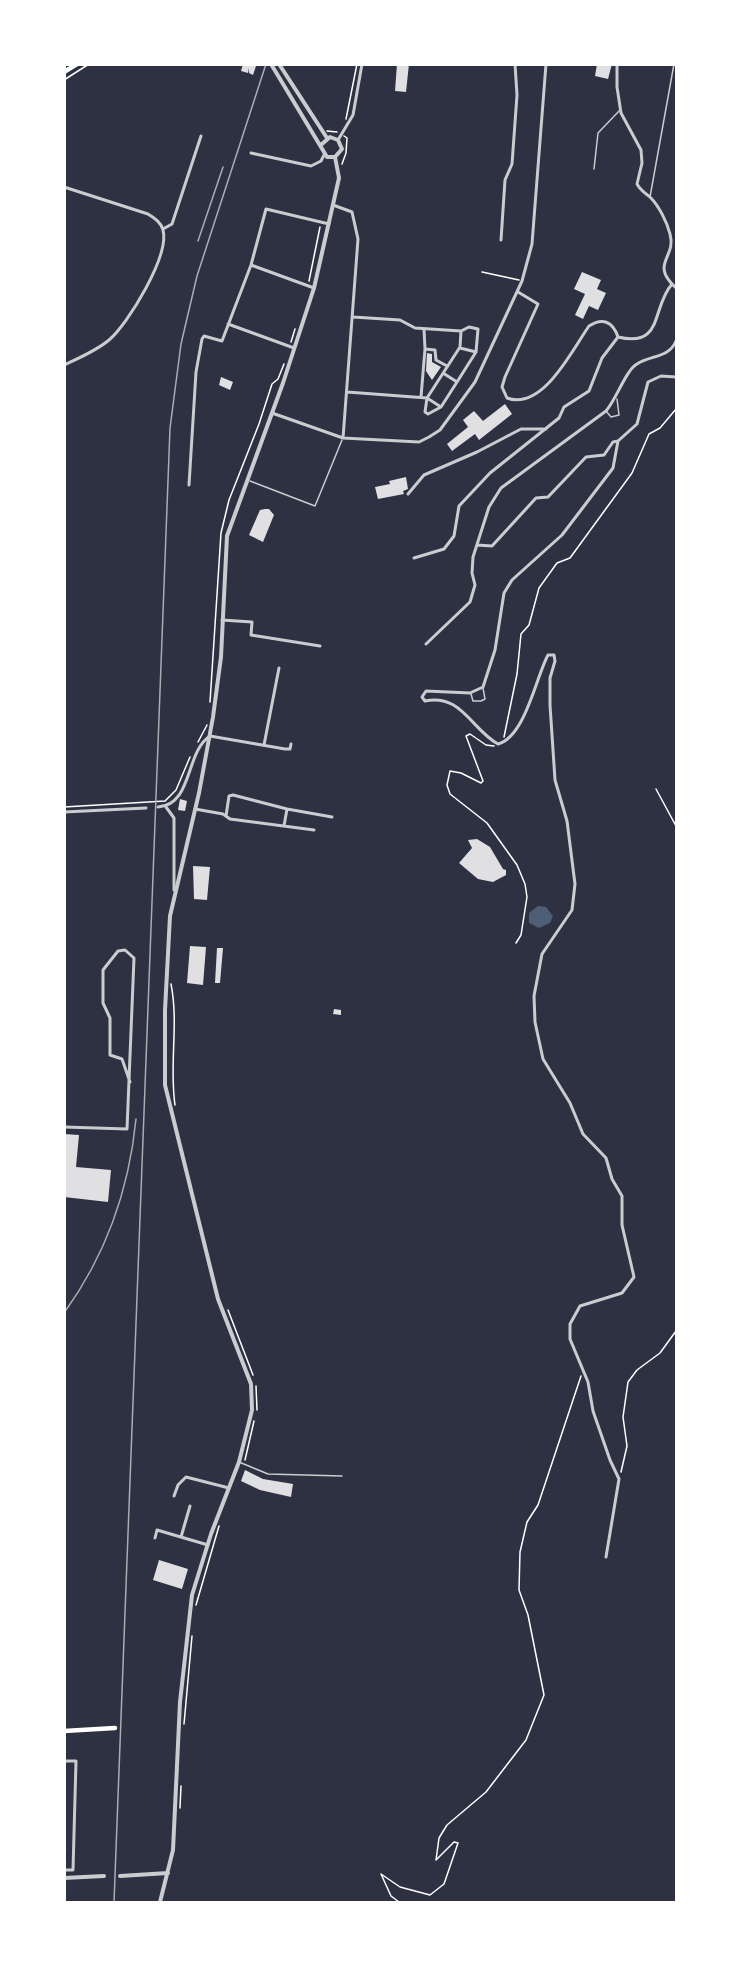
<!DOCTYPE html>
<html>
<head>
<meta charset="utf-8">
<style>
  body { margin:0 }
  #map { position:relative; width:741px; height:1967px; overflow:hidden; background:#2d3142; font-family:Quicksand,sans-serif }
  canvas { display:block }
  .frame { position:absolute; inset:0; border:66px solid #fff; pointer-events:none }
</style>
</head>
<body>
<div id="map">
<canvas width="741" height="1967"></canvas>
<div class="frame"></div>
</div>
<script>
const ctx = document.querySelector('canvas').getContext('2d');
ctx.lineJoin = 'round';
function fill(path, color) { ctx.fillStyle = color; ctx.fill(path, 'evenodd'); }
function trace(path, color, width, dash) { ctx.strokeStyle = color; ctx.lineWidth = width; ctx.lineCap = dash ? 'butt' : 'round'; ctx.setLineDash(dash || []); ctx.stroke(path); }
fill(new Path2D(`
  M538,906L546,907L553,916L550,923L539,928L529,923V913Z`), '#4f5d75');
fill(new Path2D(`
  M243,64L256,66L253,75L249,73V68L248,73L241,71Z
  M397,64H409L406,92L395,91Z
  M597,64H612L608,79L595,76Z
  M582,272L601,280L597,289L606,293L598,310L589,306L583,319L575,315L585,294L574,289Z
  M427,353L432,354V362L441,367L432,380L426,371Z
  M221,377L233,382L230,390L219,385Z
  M505,404L512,414L479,440L475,434L452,451L447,444L468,427L463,420L474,411L483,421Z
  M406,477L408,489L403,491L404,494L378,499L375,487L390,484L389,481Z
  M265,509H269L274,515L263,542L249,535L260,510Z
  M180,799L187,801L185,811L178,810Z
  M477,839L490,847L503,869L506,870V875L493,882L478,879L459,863L472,848L468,840Z
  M193,866L210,867L207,900L194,899Z
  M190,946L206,947L203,985L187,983Z
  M217,948H223L220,983H215Z
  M334,1009L341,1010V1015L333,1014Z
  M64,1134L79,1135L76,1167L111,1170L108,1202L64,1197Z
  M245,1470L263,1479L293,1484L291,1497L260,1490L241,1481Z
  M159,1560L188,1569L182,1589L153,1580Z`), '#e0e0e3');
trace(new Path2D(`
  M64,80L89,64
  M346,119L357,64
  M327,131L337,132
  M342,164L346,153L347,138L344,136
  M482,272L519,280
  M309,281L320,227
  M291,342L295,329
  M210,702L221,533L229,500L259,424L272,384L278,379L284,364
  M504,737L517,674L521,634L529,625L539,588L557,563L570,558L632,473L649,434L660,428L676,409
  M198,742L207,725
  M494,746L486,745L470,734L466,736L483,781L481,783L461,773L450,771L447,785L450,794L487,823L517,865L525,884L527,897L521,935L516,943
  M656,789L676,826
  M64,807L165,801L176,790L190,757
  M171,984C179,1024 169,1065 175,1105
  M228,1310L253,1375
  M256,1386L257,1410
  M245,1460L254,1421
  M621,1472L627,1446L623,1417L628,1382L637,1370L660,1353L676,1331
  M196,1605L219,1526
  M184,1724L192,1636
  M180,1808L181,1786
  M399,1902L391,1896L381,1874L400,1887L430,1895L444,1884L458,1843L454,1842L436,1860L439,1838L447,1825L486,1792L526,1740L544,1695L528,1615L519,1590L520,1552L527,1522L538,1505L581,1376`), '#fff', 1.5);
trace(new Path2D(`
  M594,169L598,133L620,110
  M650,197L674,64
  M606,411L611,417L619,415L617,399
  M250,481L315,506L342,440
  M471,694L473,701H481L485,699L483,688
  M239,1462L268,1474L342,1476`), '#caccd0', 1.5);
trace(new Path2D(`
  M617,64V87L621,113L641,150L642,163L637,184C641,191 645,193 650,197C659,206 667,222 670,234C677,258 649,263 676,288
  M338,140L353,115L362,64
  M251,153L311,166L321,161L324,155
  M64,187L148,214C154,218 161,222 163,230C170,255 128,324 109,340C96,351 79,358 64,365
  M333,205L352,212L358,239L343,438
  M163,229L172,224L201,136
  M501,240L505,180L512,164L517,95L515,64
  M251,265L314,288
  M518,292L538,304L505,377L502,387L507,398C543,411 572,350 589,326C603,317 613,322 618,337
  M228,324L294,348
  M424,329L425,349L435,350L436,360L447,366
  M461,331L469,327L478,329L476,352
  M618,337C664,348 651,308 672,284
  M457,382L476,352L460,348
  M347,392L427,398L460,347L461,331L415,328L400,320L353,317
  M421,397L425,349
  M427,398L441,407L428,414L425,412Z
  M441,407L457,382L443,373
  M272,413L343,438L419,442L429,437L440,430L475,382L522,281L532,244L546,64
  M189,485L196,372L202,339L204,336L222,341L251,265L266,209L329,224
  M408,494L424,475L477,452L521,429H546
  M477,545L492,546L536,498L548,497L586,457L604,455L613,442L618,441
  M414,558L444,549L454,536L459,506L490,473L559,418L564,407L589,391L602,358L618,337
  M222,620L252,622L251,635L320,646
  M426,644L470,602L475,585L472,573L473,557L489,507L501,488L606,411C617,398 626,370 637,364C651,355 669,358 676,341
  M264,745L279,668
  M158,807C193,805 185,752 210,736L285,749H290L291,744
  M166,807L174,818V890
  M195,809L223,814L230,819L314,830
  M287,809L332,817
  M64,812L146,808
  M226,816L229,796L233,795L287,809L284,826
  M64,1127L127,1129L134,958L125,950L118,951L103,970V1003L110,1018V1055L122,1059L130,1082
  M174,1496L178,1485L186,1477L229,1488
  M181,1537L190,1506
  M155,1538L157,1530L208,1545
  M606,1557L619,1479L610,1460L593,1411L588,1382L570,1339V1324L580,1306L622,1293L634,1277L622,1225V1196L612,1179L606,1158L583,1134L570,1103L543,1059L535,1022L534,996L542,954L572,910L575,884L567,821L555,780L550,705V678L555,661L554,655H548C536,677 525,737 498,744C472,730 461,693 425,701L422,697L426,691L470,693L483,687L495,650L504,593L512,580L562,535L613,468L618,441L637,424L648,382L661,376L676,377
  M64,1761H76L73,1870H64`), '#caccd0', 3);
trace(new Path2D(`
  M271,64L327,157H335
  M279,64L327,138
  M322,144L330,137L338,140L342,149L335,157
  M120,1876L168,1873
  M64,1878L104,1876
  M160,1902L173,1850L180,1702L192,1595L211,1534L239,1462L252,1410L251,1384L218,1299L165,1085V1010L170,916L199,793L213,717L221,657L227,536L283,383L314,288L339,178L335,157`), '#caccd0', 4);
trace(new Path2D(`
  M64,72L77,64
  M64,1731L115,1728`), '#fff', 4.5);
trace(new Path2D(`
  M198,241L223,167
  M64,1313C106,1255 129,1190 136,1119
  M114,1902L170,428L181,344L197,276L266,64`), '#abadb3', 1.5);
</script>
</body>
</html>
